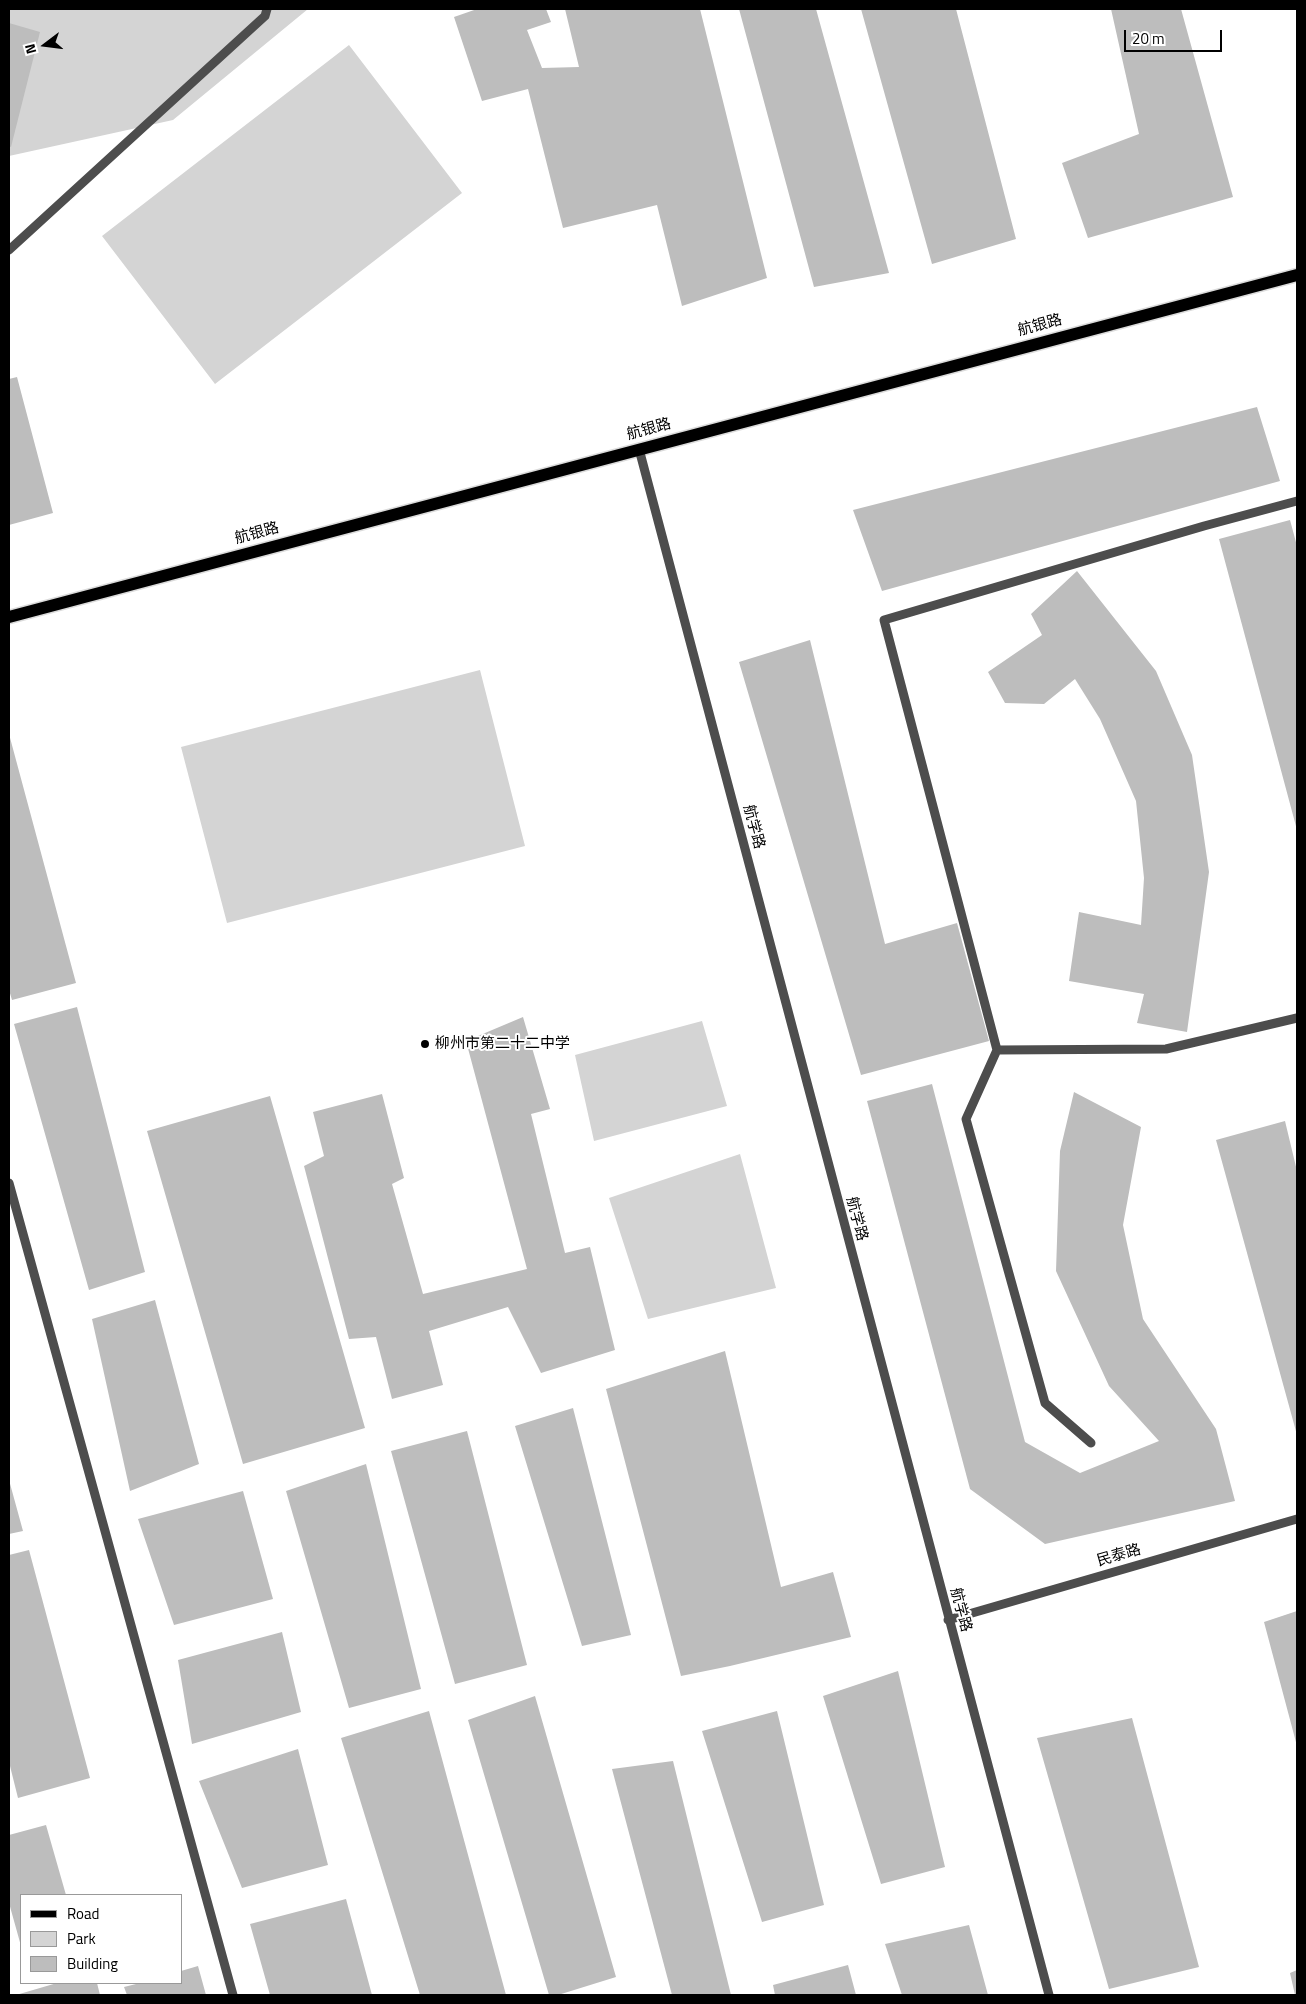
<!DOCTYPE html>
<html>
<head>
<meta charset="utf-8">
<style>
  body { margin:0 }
  #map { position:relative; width:1306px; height:2004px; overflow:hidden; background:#fff; font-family:"Titillium Web",sans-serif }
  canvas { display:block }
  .frame { position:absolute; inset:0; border:10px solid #000; pointer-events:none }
  .legend { position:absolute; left:20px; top:1894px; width:162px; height:90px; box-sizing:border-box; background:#fff; border:1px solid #999; margin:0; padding:6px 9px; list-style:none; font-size:15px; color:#000 }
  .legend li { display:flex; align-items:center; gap:10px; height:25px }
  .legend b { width:25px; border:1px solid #999 }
  .north { position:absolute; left:20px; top:20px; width:50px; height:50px; -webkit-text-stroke:4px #fff; paint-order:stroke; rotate:255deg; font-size:14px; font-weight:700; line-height:20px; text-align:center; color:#000 }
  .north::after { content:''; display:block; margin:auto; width:18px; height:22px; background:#000; clip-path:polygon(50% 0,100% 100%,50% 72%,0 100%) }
  .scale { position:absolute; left:1124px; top:30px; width:98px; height:22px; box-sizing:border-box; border:2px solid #000; border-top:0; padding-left:6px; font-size:15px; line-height:18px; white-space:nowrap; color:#000; -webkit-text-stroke:4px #fff; paint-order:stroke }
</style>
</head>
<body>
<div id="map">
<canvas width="1306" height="2004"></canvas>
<div class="frame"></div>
<ul class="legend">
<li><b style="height:6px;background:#000"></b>Road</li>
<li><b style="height:14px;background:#d4d4d4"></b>Park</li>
<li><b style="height:14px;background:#bdbdbd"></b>Building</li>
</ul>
<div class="north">N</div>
<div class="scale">20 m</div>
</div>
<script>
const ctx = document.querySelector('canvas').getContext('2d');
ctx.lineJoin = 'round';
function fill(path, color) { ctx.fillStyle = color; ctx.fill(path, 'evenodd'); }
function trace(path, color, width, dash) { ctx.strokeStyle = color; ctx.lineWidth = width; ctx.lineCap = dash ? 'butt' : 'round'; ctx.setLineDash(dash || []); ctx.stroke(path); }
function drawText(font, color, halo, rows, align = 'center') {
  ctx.font = font + ' "Titillium Web","Noto Sans SC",sans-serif'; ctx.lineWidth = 4; ctx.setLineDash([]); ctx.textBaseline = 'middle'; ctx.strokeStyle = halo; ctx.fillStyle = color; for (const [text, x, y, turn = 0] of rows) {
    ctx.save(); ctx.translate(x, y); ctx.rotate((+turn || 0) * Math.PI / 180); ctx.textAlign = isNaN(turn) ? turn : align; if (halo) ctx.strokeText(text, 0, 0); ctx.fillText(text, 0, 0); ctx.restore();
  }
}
fill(new Path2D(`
  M9,9H308L173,120L9,156Z
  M349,45L462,193L215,384L102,236Z
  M480,670L525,846L227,923L181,747Z
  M702,1021L727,1106L594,1141L575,1055Z
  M740,1154L776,1288L648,1319L609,1198Z`), '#d4d4d4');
fill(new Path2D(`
  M477,9H546L551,22L527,30L542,68L579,67L565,9H700L767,278L682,306L657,205L563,228L528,89L482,101L454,17Z
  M739,9H816L889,273L814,287Z
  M861,9H956L1016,239L932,264Z
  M1111,9H1181L1233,197L1088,238L1062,163L1139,134Z
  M9,23L40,32L11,147L9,146Z
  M17,377L53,513L9,525V379Z
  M1257,407L1280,481L882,591L853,510Z
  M1290,520L1297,546V830L1219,539Z
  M1077,571L1156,671L1192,755L1209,872L1187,1032L1137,1023L1144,994L1069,981L1079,912L1141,925L1144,878L1136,801L1100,719L1075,679L1044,704L1005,703L988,672L1042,635L1031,614Z
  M810,640L885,944L957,923L989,1041L861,1075L739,662Z
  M9,734L76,983L12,1000L9,990Z
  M77,1007L145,1272L89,1290L14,1024Z
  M523,1017L550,1109L531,1114L565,1253L590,1247L615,1350L541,1373L508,1307L429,1331L443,1385L392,1399L376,1337L349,1339L304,1166L324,1156L313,1112L382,1094L404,1178L392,1184L423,1294L527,1269L466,1041Z
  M932,1084L1025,1442L1080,1473L1159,1441L1109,1386L1056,1271L1060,1151L1074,1092L1141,1127L1123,1225L1143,1319L1216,1429L1235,1501L1045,1544L970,1489L867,1101Z
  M270,1096L365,1428L243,1464L147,1131Z
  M1285,1121L1297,1171V1435L1216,1140Z
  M155,1300L199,1464L130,1491L92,1319Z
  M725,1351L781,1587L833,1572L851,1637L730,1666L681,1676L606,1389Z
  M573,1408L631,1635L582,1646L515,1426Z
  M467,1431L527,1665L455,1684L391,1451Z
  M366,1464L421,1689L349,1708L286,1491Z
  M9,1480L23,1531L9,1534Z
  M243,1491L273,1599L174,1625L138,1519Z
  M29,1550L90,1778L18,1798L9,1762V1555Z
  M1297,1611V1746L1264,1622Z
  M282,1632L301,1712L192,1744L178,1660Z
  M898,1671L945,1867L881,1884L823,1696Z
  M535,1696L616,1977L558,1995H549L468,1720Z
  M429,1711L506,1995H420L341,1738Z
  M777,1711L824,1905L762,1922L702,1731Z
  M1132,1718L1199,1967L1109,1989L1037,1738Z
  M298,1749L328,1865L242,1888L199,1781Z
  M673,1761L731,1995H672L612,1769Z
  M46,1825L66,1895H21V1946L9,1903V1835Z
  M346,1899L372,1995H270L250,1924Z
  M969,1925L988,1995H902L885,1944Z
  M848,1965L856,1995H775L773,1985Z
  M198,1966L206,1995H127L124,1987L140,1983H181V1971Z
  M1297,1970V1995H1295L1290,1973Z
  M57,1983H97L100,1995H16Z`), '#bdbdbd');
const major = new Path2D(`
  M9,617L1297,275`);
trace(major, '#dbdbdb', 15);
trace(new Path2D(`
  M9,250L265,16L267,9
  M639,449L1049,1995
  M997,1050L1166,1049L1297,1018
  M9,1183L233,1995
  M1091,1443L1045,1403L966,1119L997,1050L884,620L1204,526L1297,501
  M948,1620L1297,1519`), '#4d4d4d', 9);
trace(major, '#000', 12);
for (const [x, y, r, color] of [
  [425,1044,5,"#000"]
]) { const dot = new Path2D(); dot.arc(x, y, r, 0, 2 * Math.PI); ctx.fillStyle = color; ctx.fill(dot); trace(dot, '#fff', 2); }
drawText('15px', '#000', '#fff', [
  ["航银路",1040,326,-15],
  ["航银路",649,430,-15],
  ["航银路",257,534,-15],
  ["航学路",753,827,75],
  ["航学路",856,1219,75],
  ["民泰路",1119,1556,-16],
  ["航学路",960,1610,75]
]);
drawText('15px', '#000', '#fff', [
  ["柳州市第二十二中学",435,1044]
], 'left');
</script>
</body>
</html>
